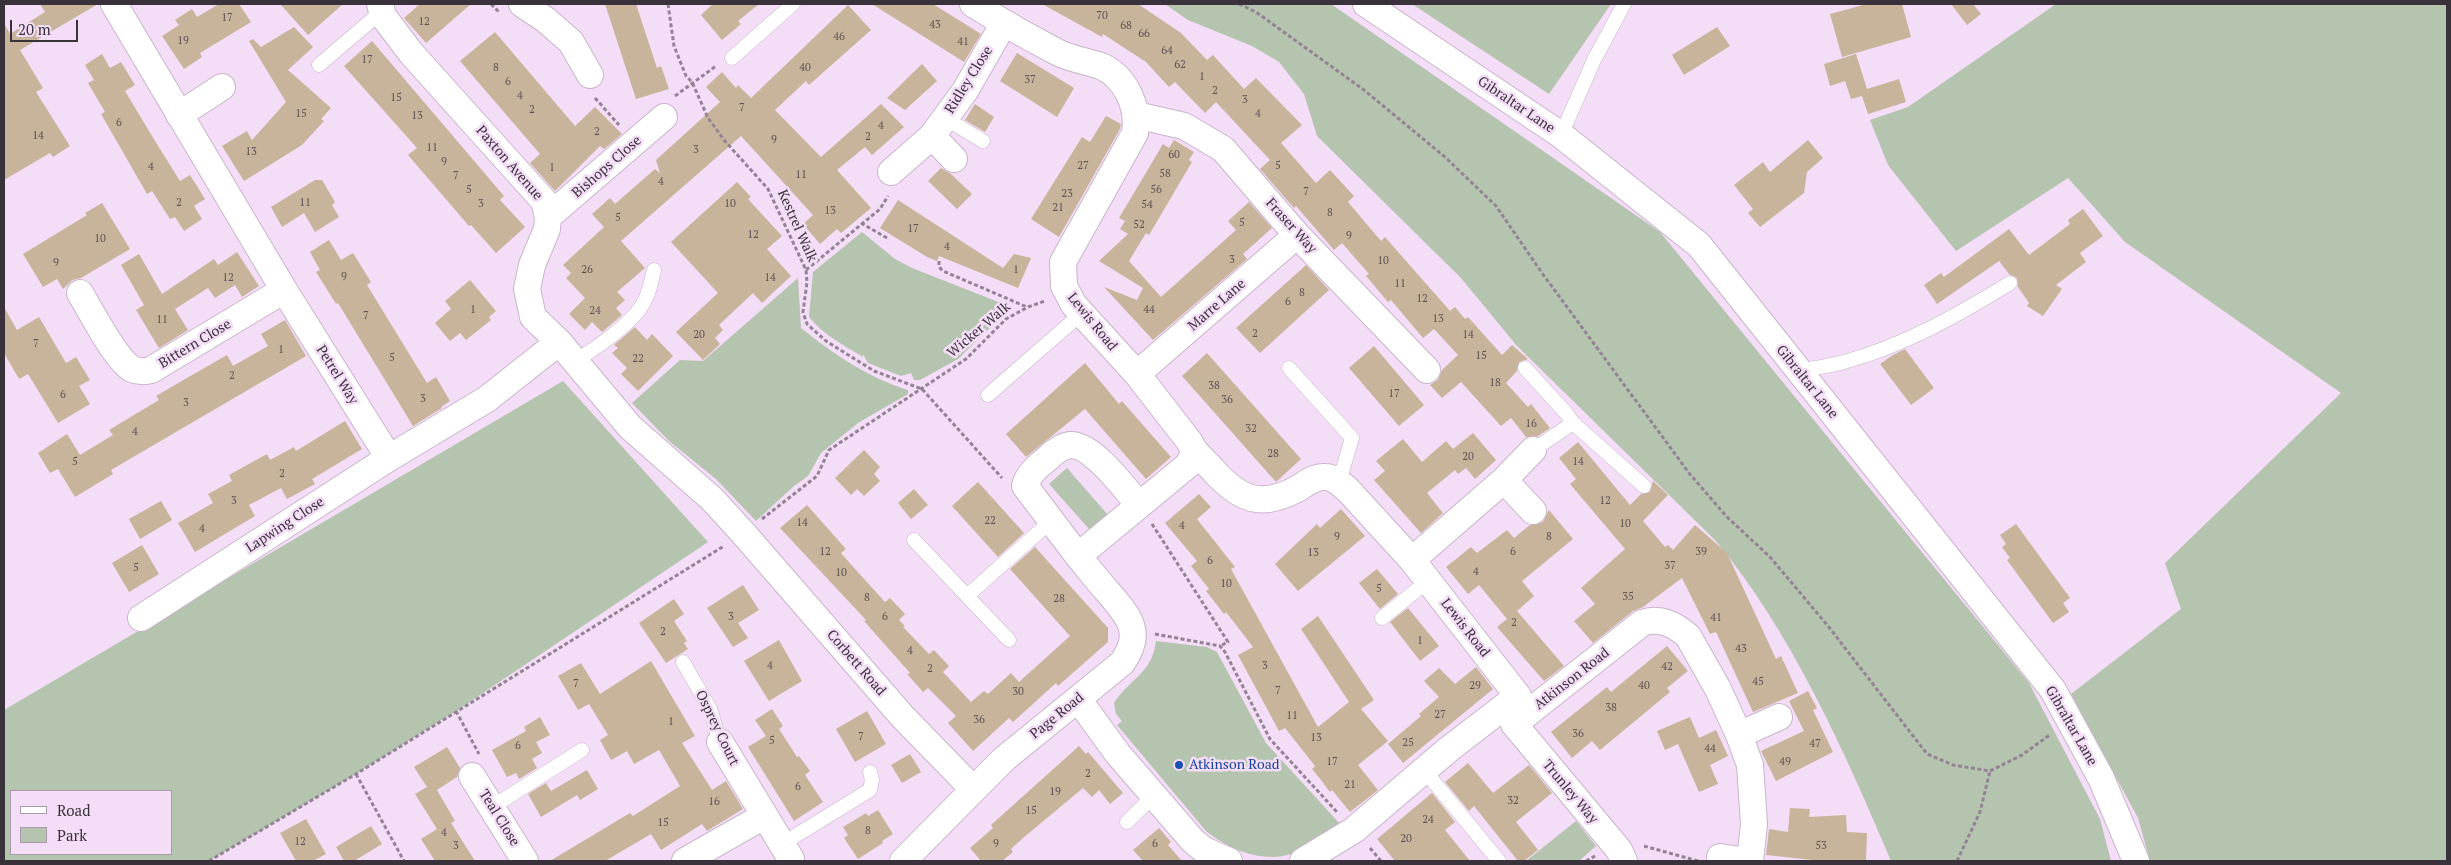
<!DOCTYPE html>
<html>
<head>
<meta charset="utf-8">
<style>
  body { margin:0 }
  #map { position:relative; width:2451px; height:865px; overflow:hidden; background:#f4ddf6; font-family:"PT Serif",serif }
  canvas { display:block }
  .frame { position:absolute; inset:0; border:5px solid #3a323b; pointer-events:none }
  .legend { position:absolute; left:10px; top:790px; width:162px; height:65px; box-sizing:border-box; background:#f4ddf6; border:1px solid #aa99ab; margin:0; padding:6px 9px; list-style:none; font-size:15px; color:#3a323b }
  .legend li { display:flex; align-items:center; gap:10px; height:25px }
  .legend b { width:25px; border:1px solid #aa99ab }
  .scale { position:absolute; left:10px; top:20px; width:68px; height:22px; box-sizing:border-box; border:2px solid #3a323b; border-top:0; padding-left:6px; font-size:15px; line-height:18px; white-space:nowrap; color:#3a323b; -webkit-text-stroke:4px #f4ddf6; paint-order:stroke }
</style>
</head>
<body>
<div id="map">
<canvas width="2451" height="865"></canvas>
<div class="frame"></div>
<ul class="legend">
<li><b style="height:6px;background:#fff"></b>Road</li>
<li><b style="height:14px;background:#b4c4af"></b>Park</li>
</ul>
<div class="scale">20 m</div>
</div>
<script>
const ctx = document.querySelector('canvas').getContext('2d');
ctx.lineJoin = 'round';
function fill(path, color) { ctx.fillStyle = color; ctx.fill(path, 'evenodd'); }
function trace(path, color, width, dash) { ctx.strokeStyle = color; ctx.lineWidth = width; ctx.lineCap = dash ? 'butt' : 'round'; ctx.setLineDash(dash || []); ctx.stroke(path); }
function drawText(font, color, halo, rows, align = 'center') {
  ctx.font = font + ' "PT Serif",serif'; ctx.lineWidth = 5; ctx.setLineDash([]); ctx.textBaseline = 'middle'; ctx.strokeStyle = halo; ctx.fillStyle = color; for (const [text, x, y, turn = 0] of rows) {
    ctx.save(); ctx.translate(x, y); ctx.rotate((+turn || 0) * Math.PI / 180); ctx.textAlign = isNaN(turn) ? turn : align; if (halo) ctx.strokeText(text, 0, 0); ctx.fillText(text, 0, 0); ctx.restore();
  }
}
fill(new Path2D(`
  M1165,4H1331L1660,232L2029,683L2100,819L2111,861H1891C1846,754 1790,629 1715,540L1517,346L1461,278L1317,136L1304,94L1279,62L1252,46L1188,20Z
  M1412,4H1611L1549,94Z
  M2056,4H2447V861H2150L2138,818L2071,694L2181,609L2165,563L2341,393L2125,242L2068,178L1956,251L1888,165L1870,120L1908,107Z
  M862,232L895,259L912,268L1011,307L958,359L920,380H914L911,373L901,376L868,363L863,354V357C843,345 824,335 809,317L813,272Z
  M798,278L801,328C835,355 867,377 908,390V394L858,423L821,453L808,476L794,486L756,521L716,479L669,441L632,403L680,360L703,361Z
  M563,381L708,542L456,711L356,774L209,861H4V710ZM11,791H171V854H11Z
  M1067,468L1108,515L1090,530L1049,484Z
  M1156,641L1207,647L1217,652L1266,743L1341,825C1326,834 1310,847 1294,853C1263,864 1230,850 1206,831L1117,725L1122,721L1116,714L1114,703C1130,678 1152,674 1156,641Z
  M1576,821L1596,846L1579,861H1526Z`), '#b4c4af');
fill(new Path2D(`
  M40,4H98L20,50L43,88L36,92L70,146L53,157L50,153L4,180V23L10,34L45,12Z
  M219,4H239L251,22L200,53L202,57L184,69L162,36L179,25L175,20L192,9L197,17Z
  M280,4H343L308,35Z
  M420,4H471L426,43L404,18Z
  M605,4H636L657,68L661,66L669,89L636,99Z
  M713,4H759L738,21L741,24L722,40L701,15Z
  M872,4H933L981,34L964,62Z
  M1042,4H1138L1181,33L1207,60L1213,55L1244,89L1256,78L1302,125L1281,143L1316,183L1330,170L1354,196L1348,202L1381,241L1385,237L1450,311L1455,307L1465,319L1468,317L1502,355L1512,345L1528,359L1519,362L1517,371L1506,383L1528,407L1531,404L1550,428L1538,436L1526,437L1511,418L1501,426L1461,382L1442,398L1430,385L1438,380L1442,370L1458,355L1434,329L1423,338L1391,300L1388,302L1366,276L1369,274L1342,243L1334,250L1296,206L1294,208L1260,169L1270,160L1216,102L1205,113L1175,82L1169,87L1146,62L1103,34L1102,37Z
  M1867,4H1902L1911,37L1842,57L1830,14Z
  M1951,4H1973L1981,14L1967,25Z
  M848,5L871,30L809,85L806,81L775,110L821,157L881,104L904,127L872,155L865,147L837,170L871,208L841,233L837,229L820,244L803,224L813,215L741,136L621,241L645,268L617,292L625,300L616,308L622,315L602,332L592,322L585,330L569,314L585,298L566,278L571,273L563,265L604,227L592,214L610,198L615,204L655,169L660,173L656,160L720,102L706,87L722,72L736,88L738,85L751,98Z
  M294,27L313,47L288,70L331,108L321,119L324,121L302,145L244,181L222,146L247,131L252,140L286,102L249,41L253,39L261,47Z
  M1717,27L1730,46L1684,75L1672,55Z
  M495,32L575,126L595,107L622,134L604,149L600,146L555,191L530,163L540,154L460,61Z
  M372,41L504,196L500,200L525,227L496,253L471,225L469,226L408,155L417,148L344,66Z
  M1017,53L1074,88L1057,117L1000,81Z
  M102,54L110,68L121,62L135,85L125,91L155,141L180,181L190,175L205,199L194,206L202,219L184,231L175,217L170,219L152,191L147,194L101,114L105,112L88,83L94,80L85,65Z
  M1856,54L1867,89L1899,79L1906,102L1868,114L1862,96L1851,99L1845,81L1830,86L1824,64Z
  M922,64L937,81L905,110L887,98Z
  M975,104L994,117L985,132L965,120Z
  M1106,116L1121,124L1120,129L1059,237L1031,219L1082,137L1090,142Z
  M1174,140L1194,152L1189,160L1192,162L1149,235L1146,233L1129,261L1161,297L1236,230L1228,221L1249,202L1272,228L1243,254L1247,259L1153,340L1104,287L1137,300L1143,288L1099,261L1128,234L1120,229L1125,221L1119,218L1163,144L1169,148Z
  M1808,140L1823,158L1807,172L1804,193L1760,227L1748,213L1753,209L1734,185L1763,162L1770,172Z
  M941,168L951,174L972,194L957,209L928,181Z
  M315,180H322L335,202L332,205L339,217L315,232L304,213L282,227L271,207Z
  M737,182L751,197L748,199L782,236L767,249L791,276L762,303L753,293L719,325L723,330L715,338L720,344L703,360L676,332L718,293L671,242Z
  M898,200L1003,268L1014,254L1031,258L1018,288L939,256L937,261L927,257L880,228Z
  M102,203L130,249L81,278L72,280L63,289L57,279L43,287L23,254L87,215L85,213Z
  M2083,209L2103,236L2080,253L2086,262L2056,285L2062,289L2043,316L2027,306L2029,303L2018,287L2017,278L2009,274L1999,261L1937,304L1924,285L1941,273L1944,277L2009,229L2029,255L2070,224L2068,220Z
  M329,240L341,260L353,253L371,282L367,285L427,383L436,377L450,401L441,407L442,408L413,426L338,303L336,304L316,272L320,270L310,252Z
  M237,252L259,286L242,297L235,285L215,298L208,288L175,309L188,330L159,348L136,310L144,305L121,265L139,254L162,294L214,259L218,265Z
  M1306,265L1329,290L1260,353L1236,328Z
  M470,280L496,311L489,317L491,320L466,340L460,333L450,341L435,323L451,309L445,301Z
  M4,307L17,330L39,317L66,363L76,357L90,380L79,386L90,404L58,423L28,374L19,379L4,353Z
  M285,320L306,356L111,470L113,474L75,497L58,469L50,473L38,453L67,434L80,455L113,435L109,430L159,400L156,396L180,382L227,355L233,366L268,346L261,334Z
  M635,327L647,340L652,334L673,356L638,391L621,374L627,368L612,353L618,348L614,345Z
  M1374,346L1424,405L1399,426L1349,368Z
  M1905,349L1934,388L1911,405L1880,364L1893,355Z
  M1207,353L1301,459L1276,482L1182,376Z
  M1085,363L1119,404L1122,401L1171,457L1146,479L1085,409L1026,457L1006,434Z
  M345,421L362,449L312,479L315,484L287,499L281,488L249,505L255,516L195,552L178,523L213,503L208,494L232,481L229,475L267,454L270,460L294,447L296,451Z
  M1473,433L1496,460L1475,479L1466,468L1458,474L1455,470L1427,493L1443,513L1421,533L1374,480L1385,471L1376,461L1403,439L1422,462L1446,441L1453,449Z
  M1578,442L1630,505L1641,494L1650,492L1653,481L1668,495L1643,521L1665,547L1668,545L1673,550L1695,525L1727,553L1776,659L1781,656L1798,693L1753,712L1716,632L1710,634L1682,578L1643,607L1633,611L1593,643L1574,621L1595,604L1581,588L1625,549L1570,484L1576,479L1559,458Z
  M864,450L880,467L874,474L880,481L864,496L857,489L851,495L835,478Z
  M978,482L1024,533L998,557L952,506Z
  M914,489L928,505L911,519L898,503Z
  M1199,494L1211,507L1197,519L1235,567L1231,569L1318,727L1349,702L1301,629L1318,616L1374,700L1361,709L1388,741L1358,765L1378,790L1350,812L1332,790L1330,792L1321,780L1312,769L1315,766L1285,728L1279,731L1238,655L1253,647L1226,612L1224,614L1206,591L1209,589L1191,566L1197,561L1165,523Z
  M161,501L172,520L140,539L129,519Z
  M807,505L846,549L841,553L856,570L885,602L890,598L905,614L899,620L905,626L903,627L929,654L934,650L949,666L943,672L971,702L984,691L988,694L1011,673L1019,682L1070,636L1010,569L1035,547L1108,628V642L1058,686L1056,683L1013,722L1009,718L973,751L948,723L956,716L928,688L923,692L907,674L910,673L864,621L866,620L780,528Z
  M1341,509L1365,536L1298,591L1275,564L1317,524L1320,528Z
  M1549,510L1573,539L1522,581L1534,596L1517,611L1564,666L1544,681L1497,627L1507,619L1479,585L1468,594L1446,567L1471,547L1477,553L1507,530L1514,538L1530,525L1543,522Z
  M2016,524L2070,598L2063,603L2069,612L2053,623L2007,560L2010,558L2002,547L2006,544L2000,535Z
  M142,545L159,574L129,592L112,563Z
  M1377,569L1398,594L1380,609L1359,583Z
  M743,585L759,610L738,623L748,638L733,647L707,608Z
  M674,599L684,614L674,621L687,641L684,643L688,649L666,663L639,623Z
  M1408,608L1439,646L1420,661L1390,622Z
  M779,640L802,681L769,701L744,661Z
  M1667,646L1688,671L1667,688L1670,692L1600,750L1592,741L1572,758L1551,732L1607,687L1611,692Z
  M651,661L695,736L682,743L712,790L726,781L743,809L707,831L702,824L661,850L651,834L605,861H550L630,813L633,816L680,786L659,750L634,764L627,751L611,760L600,740L608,735L589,704L578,710L558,676L581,663L600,694Z
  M1476,667L1493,689L1403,763L1388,744L1421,716L1419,714L1439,697L1424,681L1439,668L1455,684Z
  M1808,691L1817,708L1813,710L1833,752L1776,781L1761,751L1804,731L1789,701Z
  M772,709L783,726L779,729L797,757L799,756L810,771L805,775L823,802L794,821L748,747L766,736L755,720Z
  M867,711L886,744L855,762L836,729Z
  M540,717L550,735L536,742L542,753L532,759L537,768L519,779L516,773L507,777L492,750L526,731L524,727Z
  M1690,717L1699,738L1716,730L1728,756L1710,765L1718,784L1699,792L1678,744L1665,750L1657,731Z
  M1079,746L1086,754L1088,752L1123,793L1110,804L1099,790L1092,797L1083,788L1023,838L1011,849L1013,852L1002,861H981L970,848L993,828L991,825Z
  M447,747L460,768L457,777L437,790L455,821L451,823L475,861H435L421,839L437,829L415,794L427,787L414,767Z
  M910,754L921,772L902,783L891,765Z
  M1468,763L1493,793L1529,765L1552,793L1516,822L1538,850L1524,861H1518L1474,806L1469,811L1445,782Z
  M587,770L598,789L580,800L577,795L541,817L528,794L546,783L551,791Z
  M1432,793L1455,822L1445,830L1470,861H1395L1377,839Z
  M1790,808L1810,809L1809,817L1846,815L1847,832L1867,833L1866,861H1822L1766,855L1769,829L1788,832Z
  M878,810L893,834L882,841L883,843L858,859L844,838L848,835L843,827L866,813L868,816Z
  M306,819L326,854L313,861H296L280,833Z
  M371,826L382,844L354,861H344L336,847Z
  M1159,828L1171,842L1168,845L1182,861H1143L1133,850Z`), '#c8b49b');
const service = new Path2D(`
  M732,58L793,4
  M319,65L381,12
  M945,118L983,141
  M1561,135L1594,60L1624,4
  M574,361C593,351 629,325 641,307C649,296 651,282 654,270
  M1289,368L1352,438L1339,482
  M1525,368L1566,413L1573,423L1644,486
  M1799,371C1814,368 1829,366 1844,362C1903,346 1958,315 2010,283
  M988,395L1081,314
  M1533,450L1573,423
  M914,540L967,596
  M1382,618L1428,581
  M1009,640L967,596L1051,521
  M683,662L710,709L720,742
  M1424,770L1499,861
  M492,807L582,750
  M1127,822L1154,795
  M782,844L870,790L872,780L870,772`);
const minor = new Path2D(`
  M114,4L284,290L389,458L487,399L559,342
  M380,4L383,16L411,53L544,201L548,217L547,229L532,265L527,289L533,317L559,342L630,427L712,499L744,534L902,716L973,789
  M522,4L546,20L571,42L590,75
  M973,4C1000,21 1028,37 1057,52C1070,59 1086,61 1101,66C1126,77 1139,107 1135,133L1063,262L1064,286L1074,305L1137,374L1189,441C1196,456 1203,458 1213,470C1239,499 1260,509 1297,489C1306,484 1314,476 1325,477C1334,477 1341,484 1348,490L1412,560L1518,696
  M1366,4L1561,135L1699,245L2053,690L2101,778L2136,861
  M179,115L222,87
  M1136,115L1184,126L1223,149L1297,235L1427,370
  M932,136L954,159
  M891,172L932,136L965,91L1004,23
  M548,217L664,117
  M80,293C91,311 115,359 132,369C139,372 144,372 151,370L284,290
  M1137,374L1297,235
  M1504,480L1533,511
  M1078,556L1025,486C1028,474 1038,466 1047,459C1053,453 1061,446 1070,445C1093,444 1125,489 1139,505
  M1412,560L1504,480L1533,450
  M141,618L389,458
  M1078,699L1118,754L1193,841L1204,850L1229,861
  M1514,724L1619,850L1624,861
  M1739,735L1779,717
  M720,742L791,859
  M472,776L525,861
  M1720,857L1748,861
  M685,861L764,816
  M903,861L1004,759L1122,663C1144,632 1129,617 1108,592C1098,581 1088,568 1078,556L1188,465L1194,453
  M1303,861L1354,830L1449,749L1518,696L1514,724L1642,623C1660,617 1674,624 1688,636L1718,689L1739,735L1750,765L1754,824L1750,861`);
trace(service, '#cab4cc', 15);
trace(minor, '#cab4cc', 28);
trace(new Path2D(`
  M491,4L500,13
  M668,4L674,46L686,76L692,82L708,118L724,140L768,189L806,270L807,282L803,312L807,324L826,341L874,371L922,389L1002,478
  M1239,4L1256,12L1364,90L1445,157L1496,206L1542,273L1689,473L1726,516L1770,557L1828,626L1927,754L1953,765L1990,771L2022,755L2051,734
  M675,96L716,66
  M595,98L619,125
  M861,223L887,238
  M939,261V267L943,271L1027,307
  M806,270L880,209L888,196
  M762,519L817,476L829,450L966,359L1006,319L1028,307L1045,301
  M1152,524L1228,642L1220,646
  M1155,634L1220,646L1225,652L1270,739L1337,812
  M456,711L479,754
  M356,774L404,861
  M1644,846L1698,861
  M1370,848L1381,861
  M209,861L356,774L724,546
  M1586,861L1595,856
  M1957,861L1980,812L1990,771`), '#938394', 3, [4, 2.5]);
trace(service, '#fff', 14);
trace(minor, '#fff', 26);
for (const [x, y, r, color] of [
  [1179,765,5,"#1a4fb4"]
]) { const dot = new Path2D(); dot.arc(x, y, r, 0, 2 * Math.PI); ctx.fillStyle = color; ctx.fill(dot); trace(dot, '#f4ddf6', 2); }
drawText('11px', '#5e5253', null, [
  ["70",1102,16],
  ["17",227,18],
  ["12",424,22],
  ["43",935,25],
  ["68",1126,26],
  ["66",1144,34],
  ["46",839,37],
  ["19",183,41],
  ["41",963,42],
  ["64",1167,51],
  ["17",367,60],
  ["62",1180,65],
  ["8",496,68],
  ["40",805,68],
  ["1",1202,77],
  ["37",1030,80],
  ["6",508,82],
  ["2",1215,91],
  ["4",520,96],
  ["15",396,98],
  ["3",1245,100],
  ["7",742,108],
  ["2",532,110],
  ["15",301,114],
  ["4",1258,114],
  ["13",417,116],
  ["6",119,123],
  ["4",881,126],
  ["2",597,132],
  ["14",38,136],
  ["2",868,137],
  ["9",774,140],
  ["11",432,148],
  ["3",696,150],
  ["13",251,152],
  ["60",1174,155],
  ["9",444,162],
  ["27",1083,166],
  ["5",1278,166],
  ["4",151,167],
  ["1",552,168],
  ["58",1165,174],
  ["11",801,175],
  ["7",456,176],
  ["4",661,182],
  ["5",469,190],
  ["56",1156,190],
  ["7",1306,192],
  ["23",1067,194],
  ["2",179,203],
  ["11",305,203],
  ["3",481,204],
  ["10",730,204],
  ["54",1147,205],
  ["21",1058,208],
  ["13",830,211],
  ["8",1330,213],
  ["5",618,218],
  ["5",1242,223],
  ["52",1139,225],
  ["17",913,229],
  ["12",753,235],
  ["9",1349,236],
  ["10",100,239],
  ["4",947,247],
  ["3",1232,260],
  ["10",1383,261],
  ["9",56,263],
  ["26",587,270],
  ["1",1016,270],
  ["9",344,277],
  ["12",228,278],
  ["14",770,278],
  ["11",1400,284],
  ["8",1302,293],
  ["12",1422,299],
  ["6",1288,302],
  ["1",473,310],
  ["44",1149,310],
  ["24",595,311],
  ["7",366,316],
  ["13",1438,319],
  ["11",162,320],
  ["2",1255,334],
  ["20",699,335],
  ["14",1468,335],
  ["7",36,344],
  ["1",281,350],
  ["15",1481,356],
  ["5",392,358],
  ["22",638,359],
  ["2",232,376],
  ["18",1495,383],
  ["38",1214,386],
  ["17",1394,394],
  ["6",63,395],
  ["3",423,399],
  ["36",1227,400],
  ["3",186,403],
  ["16",1531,424],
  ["32",1251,429],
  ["4",135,432],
  ["28",1273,454],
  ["20",1468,457],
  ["5",75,462],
  ["14",1578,462],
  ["2",282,474],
  ["3",234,501],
  ["12",1605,501],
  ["22",990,521],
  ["14",802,523],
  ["10",1625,524],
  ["4",1182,526],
  ["4",202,529],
  ["9",1337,537],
  ["8",1549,537],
  ["12",825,552],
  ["6",1513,552],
  ["39",1701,552],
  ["13",1313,553],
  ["6",1210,561],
  ["37",1670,566],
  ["5",136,568],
  ["4",1476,572],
  ["10",841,573],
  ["10",1226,584],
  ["5",1379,589],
  ["35",1628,597],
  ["8",867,598],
  ["28",1059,599],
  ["3",731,617],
  ["6",885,617],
  ["41",1716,618],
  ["2",1514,623],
  ["2",663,632],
  ["1",1420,641],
  ["43",1741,649],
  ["4",910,651],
  ["4",770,666],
  ["3",1265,666],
  ["42",1667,667],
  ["2",930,669],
  ["45",1758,682],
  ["7",576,684],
  ["29",1475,686],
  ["40",1644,686],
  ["7",1278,691],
  ["30",1018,692],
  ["38",1611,708],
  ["27",1440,715],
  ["11",1292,716],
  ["36",979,720],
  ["1",671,722],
  ["36",1578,734],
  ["7",861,737],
  ["13",1316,738],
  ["5",772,741],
  ["25",1408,743],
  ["47",1815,744],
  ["6",518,746],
  ["44",1710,749],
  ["17",1332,762],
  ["49",1785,762],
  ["2",1088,774],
  ["21",1350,785],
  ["6",798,787],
  ["19",1055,792],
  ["32",1513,801],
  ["16",714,802],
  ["15",1031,811],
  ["24",1428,820],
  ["15",663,823],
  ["8",868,831],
  ["4",444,833],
  ["20",1406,839],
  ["12",300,842],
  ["9",996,844],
  ["6",1155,844],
  ["3",456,846],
  ["53",1821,846]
]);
drawText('14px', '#3a323b', '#f4ddf6', [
  ["Ridley Close",969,80,-58],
  ["Gibraltar Lane",1516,105,34],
  ["Paxton Avenue",509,163,49],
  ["Bishops Close",607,167,-41],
  ["Kestrel Walk",797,226,66],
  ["Fraser Way",1291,226,48],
  ["Marre Lane",1217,305,-41],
  ["Lewis Road",1092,322,51],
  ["Wicker Walk",979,330,-40],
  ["Bittern Close",195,344,-31],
  ["Petrel Way",337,375,58],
  ["Gibraltar Lane",1807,382,51],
  ["Lapwing Close",285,525,-33],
  ["Lewis Road",1465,628,52],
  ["Corbett Road",856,663,49],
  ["Atkinson Road",1572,679,-38],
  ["Page Road",1057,716,-39],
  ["Gibraltar Lane",2071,726,60],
  ["Osprey Court",717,728,64],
  ["Trunley Way",1570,792,50],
  ["Teal Close",499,818,58]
]);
drawText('14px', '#164399', '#f4ddf6', [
  ["Atkinson Road",1189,765]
], 'left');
</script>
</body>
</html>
